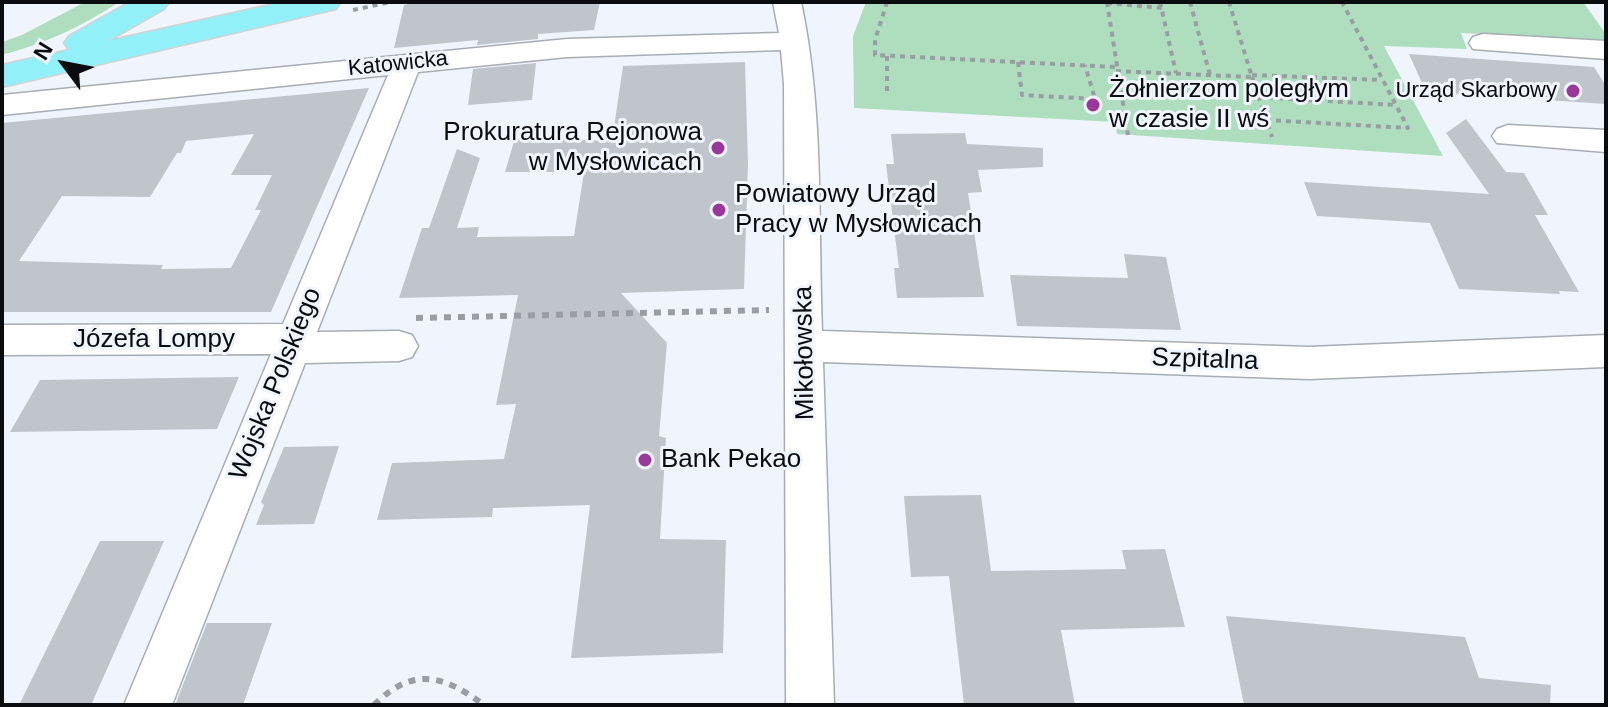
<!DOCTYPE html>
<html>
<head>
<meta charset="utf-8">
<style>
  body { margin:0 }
  #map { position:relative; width:1608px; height:707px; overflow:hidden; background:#f0f5fd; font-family:Arial,sans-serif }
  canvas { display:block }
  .frame { position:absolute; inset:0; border:4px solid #0b0c0f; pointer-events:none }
  .north { position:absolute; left:24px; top:24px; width:80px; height:80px; -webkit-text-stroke:6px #f0f5fd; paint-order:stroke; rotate:302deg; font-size:22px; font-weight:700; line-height:32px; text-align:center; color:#0b0c0f }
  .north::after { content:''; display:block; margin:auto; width:28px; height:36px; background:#0b0c0f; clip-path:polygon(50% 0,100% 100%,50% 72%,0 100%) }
</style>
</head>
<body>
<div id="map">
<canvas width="1608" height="707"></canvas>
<div class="frame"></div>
<div class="north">N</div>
</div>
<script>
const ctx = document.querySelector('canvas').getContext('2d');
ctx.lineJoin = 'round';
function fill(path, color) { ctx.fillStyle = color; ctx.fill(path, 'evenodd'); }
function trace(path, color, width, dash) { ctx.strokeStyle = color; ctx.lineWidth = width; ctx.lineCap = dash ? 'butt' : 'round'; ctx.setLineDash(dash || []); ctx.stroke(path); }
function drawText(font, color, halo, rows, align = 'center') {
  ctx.font = font + ' Arial,sans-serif'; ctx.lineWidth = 6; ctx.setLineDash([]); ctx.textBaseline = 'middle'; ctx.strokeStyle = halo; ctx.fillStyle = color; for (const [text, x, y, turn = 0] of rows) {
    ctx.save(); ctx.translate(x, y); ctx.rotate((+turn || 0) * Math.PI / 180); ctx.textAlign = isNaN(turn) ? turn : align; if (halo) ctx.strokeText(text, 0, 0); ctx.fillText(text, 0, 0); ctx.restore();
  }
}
fill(new Path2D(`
  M85,2H119C83,26 44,44 2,55V42L22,35Z
  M866,2H1583L1606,34V40L1461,33L1467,49L1384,46L1443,156L1117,134L1115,122L854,108L853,36Z`), '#afdebe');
fill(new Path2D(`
  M417,2H600L594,30L538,34V39L477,45L478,40L394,48L404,5Z
  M1409,54L1594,67L1606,86V104L1426,92Z
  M745,62L748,164L744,289L621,293L667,343L659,436L666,438L660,539L726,540L723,653L571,658L590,505L493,508L492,517L377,520L392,463L504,459L516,404L496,405L518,295L399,298L422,228H429L457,149L480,158L457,228L479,227L477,237L574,236L584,172H505L515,138L612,141L623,66Z
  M536,63L532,100L468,105L473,69Z
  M369,88L271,312H2V123ZM254,134L231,175H272L255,210H261L231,268L161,269L163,265L19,261L62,196L150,197L177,153H181L186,141Z
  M1466,119L1506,172L1524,173L1548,215H1535L1579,292L1559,291L1560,294L1459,289L1430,223L1317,216L1304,182L1489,194L1446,133Z
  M965,133L967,144L1043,148V167L978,170L982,192L968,193L984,297L897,298L894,268H899L886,164H894L891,134Z
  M1124,254L1166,257L1181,330L1017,326L1010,275L1128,278Z
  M239,377L217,429L10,432L40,380Z
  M339,446L314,524L256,525L264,505L261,502L284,447Z
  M981,495L991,571L1126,569L1122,550L1165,549L1185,627L1061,630L1075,705H964L949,576L911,577L904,496Z
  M100,541H164L91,705H19Z
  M1226,616L1465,637L1479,678L1551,685L1550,705H1244Z
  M207,623H272L243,705H175Z`), '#c0c5cc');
const minor = new Path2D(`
  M773,2H801C824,109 818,222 822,331L1309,347L1606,335V367L1309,379L823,362L834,705H786L784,84L781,50L567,57L418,72L317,332L399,331L412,335L418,346L412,357L399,361L305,363L172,705H124L271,354L2,355V325L283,324L388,75L2,115V95L567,39L779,33Z
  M1483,34L1606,41V59L1473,49L1469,43L1473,37Z
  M1508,125L1606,130V152L1497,143L1492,136L1497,129Z`);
const major = new Path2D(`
  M130,2H169L164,9L108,41L283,2H341L336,9L2,87V65L69,50L64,43L69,36Z`);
trace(minor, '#a8acb4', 3);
trace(major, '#d3d3d4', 3);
trace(new Path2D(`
  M887,2L875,40V55L1116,67
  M1107,2L1128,135
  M1160,2L1176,73
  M1190,2L1210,75
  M1107,3L1162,8
  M353,10L391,2
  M887,56V91
  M1018,62L1022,95L1095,99L1085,65
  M1116,71L1252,77L1229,2
  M1252,75L1381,80
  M1252,77L1272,137
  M1258,97L1396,105
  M1266,120L1408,128L1342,2`), '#9a9ea4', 4, [5, 5]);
trace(new Path2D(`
  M416,318L769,310
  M374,705C413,666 444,675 484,705`), '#9a9ea4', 6, [7, 7]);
fill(minor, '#fff');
fill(major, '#92f1f8');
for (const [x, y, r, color] of [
  [1573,91,8,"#9a379d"],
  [1093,105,8,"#9a379d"],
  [718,148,8,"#9a379d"],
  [719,210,8,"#9a379d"],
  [645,460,8,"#9a379d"]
]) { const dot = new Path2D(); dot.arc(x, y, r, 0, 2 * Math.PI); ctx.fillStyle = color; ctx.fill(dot); trace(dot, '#f0f5fd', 3); }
drawText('22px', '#0b0c0f', '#f0f5fd', [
  ["Katowicka",398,64,-6]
]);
drawText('22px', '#0b0c0f', '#f0f5fd', [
  ["Urząd Skarbowy",1557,91]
], 'right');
drawText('26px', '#0b0c0f', '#f0f5fd', [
  ["Żołnierzom poległym",1109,90],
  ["w czasie II wś",1109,120],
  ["Prokuratura Rejonowa",702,133,"right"],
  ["w Mysłowicach",702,163,"right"],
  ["Powiatowy Urząd",735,195],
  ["Pracy w Mysłowicach",735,225],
  ["Bank Pekao",661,460]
], 'left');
drawText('26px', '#0b0c0f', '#f0f5fd', [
  ["Józefa Lompy",154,340],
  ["Mikołowska",805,353,-91],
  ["Szpitalna",1205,360,2],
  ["Wojska Polskiego",276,384,-68]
]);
</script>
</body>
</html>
